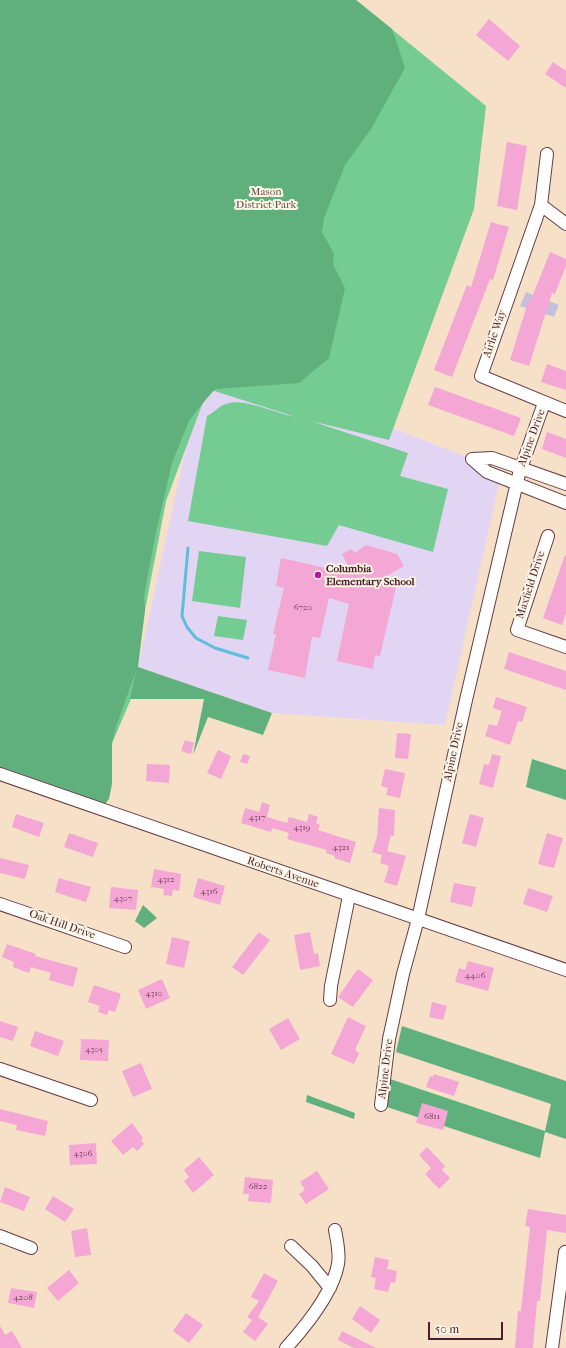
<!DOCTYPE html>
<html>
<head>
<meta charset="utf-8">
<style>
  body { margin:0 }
  #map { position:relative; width:566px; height:1348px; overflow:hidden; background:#f6e1c8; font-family:"IM FELL French Canon",serif }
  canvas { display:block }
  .scale { position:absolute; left:428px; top:1322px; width:75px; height:18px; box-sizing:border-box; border:2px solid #4a1f2b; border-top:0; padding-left:5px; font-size:12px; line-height:14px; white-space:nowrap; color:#4a1f2b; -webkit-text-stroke:3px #fcf5e5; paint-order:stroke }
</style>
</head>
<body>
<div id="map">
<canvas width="566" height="1348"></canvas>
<div class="scale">50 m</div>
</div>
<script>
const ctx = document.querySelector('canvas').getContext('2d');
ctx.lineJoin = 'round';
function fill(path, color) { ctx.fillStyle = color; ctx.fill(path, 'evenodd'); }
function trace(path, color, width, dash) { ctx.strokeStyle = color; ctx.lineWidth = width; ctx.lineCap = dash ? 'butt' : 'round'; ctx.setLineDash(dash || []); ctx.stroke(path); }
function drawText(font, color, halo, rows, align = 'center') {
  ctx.font = font + ' "IM FELL French Canon",serif'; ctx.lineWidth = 4; ctx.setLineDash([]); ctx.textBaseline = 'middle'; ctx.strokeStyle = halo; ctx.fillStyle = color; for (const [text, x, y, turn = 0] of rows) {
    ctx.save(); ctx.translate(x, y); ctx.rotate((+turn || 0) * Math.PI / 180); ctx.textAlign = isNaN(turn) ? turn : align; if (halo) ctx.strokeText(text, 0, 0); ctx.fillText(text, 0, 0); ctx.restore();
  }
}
fill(new Path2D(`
  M206,356L493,467L491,475L498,481L499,484L445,725L272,713L138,667Z`), '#e2d4f3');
fill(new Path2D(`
  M526,292L559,305L554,317L520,306Z`), '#c5c0da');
fill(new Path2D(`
  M0,0H356L486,106L474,209L389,440L311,421L408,453L400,476L448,489L433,552L339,525L327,546L188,521L207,416C213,413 219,406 226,404C243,397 277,414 296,417L208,389L166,501L145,610L133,694L97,779Z
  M199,551L246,557L240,608L192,601Z
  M218,616L247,620L243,640L214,636Z`), '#74cc92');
fill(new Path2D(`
  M0,0H356L392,29L405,68L371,129L345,165L324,218L322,232L334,254L333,264L345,288L329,358L299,383L215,389L197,410L189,421L172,463L155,537L144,596L145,610L138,667L272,713L263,735L208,717L193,755L204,699H130L136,671L116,727L112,742V784L109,799L102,808L0,770Z
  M532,759L566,770V800L526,787Z
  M143,905L157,918L144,928L135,921Z
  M402,1026L566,1081V1139L545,1132L540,1158L384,1106L390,1079L545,1131L551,1104L396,1052Z
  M307,1095L355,1113L354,1119L306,1102Z`), '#5fb07c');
trace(new Path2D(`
  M188,548L182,616L187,627L196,638L215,648L248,658`), '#5ebedc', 3);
fill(new Path2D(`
  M489,19L520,46L508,61L476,35Z
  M553,62L566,71V88L545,74Z
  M507,142L527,146L517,210L497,206Z
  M491,222L509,227L493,280L490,279L452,377L434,370L467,285L471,287Z
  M550,252L566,259V266L555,294L552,293L529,366L510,360L529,299L531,300Z
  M547,364L566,371V390L541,382Z
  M435,387L521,418L514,436L428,405Z
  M547,432L566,439V458L542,449Z
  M366,545L397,554L404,566L380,580L397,583L380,656L375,655L373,669L337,661L349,604L329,598L320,638L312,637L305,678L268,670L276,634H273L284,588L276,586L281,558L352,574L342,554L351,549L355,553Z
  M565,555H566V613L562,625L543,618Z
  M509,652L566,671V690L504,669Z
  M496,697L527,707L522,722L518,721L510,745L485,736L489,724L497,726L502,711L493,708Z
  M397,733L411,734L408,759L395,758Z
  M185,740L194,743L191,754L181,751Z
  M218,750L231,756L221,779L207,773Z
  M243,754L250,756L247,764L240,762Z
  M492,754L501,756L493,788L479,784L484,764L489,765Z
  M147,764L170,765L169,783L146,781Z
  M385,769L405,773L400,798L386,795L388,788L381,786Z
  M262,802L270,805L267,817L287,823L289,817L307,822L309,814L318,817L316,823L320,825L318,830L356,842L350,863L334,858L335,856L326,853L327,850L287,839L289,833L272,828L271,832L241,823L245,808L259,812Z
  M379,808L395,810L394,836L391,835L387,851L406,856L397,886L384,882L389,866L380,863L382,855L372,852L377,837Z
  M16,814L44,823L39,837L12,827Z
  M470,814L484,818L476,847L462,843Z
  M69,833L98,843L93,857L64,847Z
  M547,833L563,838L554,868L538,864Z
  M0,858L29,865L25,879L0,873Z
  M154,869L181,874L179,891L173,890L172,896L163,895L164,889L151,887Z
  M59,878L91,887L86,902L55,892Z
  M198,878L225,886L220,905L193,897Z
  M454,883L476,887L472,907L450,902Z
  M111,887L138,890L136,910L109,908Z
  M528,888L553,896L547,912L523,904Z
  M259,932L270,940L243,975L232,967Z
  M310,932L314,954L318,953L320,966L300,970L294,935Z
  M172,937L190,941L184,968L166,964Z
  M7,944L36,954L35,956L78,968L73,987L49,980L51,973L31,967L29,973L13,967L14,962L2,957Z
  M468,961L494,968L488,991L455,982L459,968L465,970Z
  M358,969L373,980L353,1007L338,997Z
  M162,979L170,998L146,1009L138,990Z
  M94,985L121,994L115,1012L109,1010L107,1015L98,1012L100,1006L88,1002Z
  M432,1002L447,1006L443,1020L429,1017Z
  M348,1017L366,1026L355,1050L359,1053L354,1064L331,1054Z
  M288,1018L300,1039L281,1050L269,1029Z
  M0,1021L18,1027L13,1041L0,1037Z
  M35,1031L64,1041L58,1056L30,1046Z
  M81,1039L109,1040L108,1061L80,1060Z
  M141,1063L152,1089L133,1097L122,1071Z
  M434,1074L459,1082L454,1096L426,1087L430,1076L433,1077Z
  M422,1103L448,1111L443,1130L416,1123Z
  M0,1109L48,1121L45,1136L16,1130L17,1125L0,1121Z
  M132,1123L143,1138L141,1140L144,1144L137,1151L133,1147L123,1155L111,1141Z
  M96,1143L97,1164L70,1165L69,1145Z
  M427,1147L445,1166L442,1170L450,1178L439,1189L425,1174L431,1168L419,1155Z
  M199,1157L214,1175L193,1193L184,1181L189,1177L184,1170Z
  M317,1171L329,1189L306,1204L299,1194L305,1190L300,1182Z
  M245,1177L273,1180L271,1203L248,1201L249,1194H243Z
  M5,1187L30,1197L24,1211L0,1202Z
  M53,1196L74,1209L65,1222L45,1209Z
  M528,1209L566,1215V1233L547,1230L540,1301H537L533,1348H515L518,1311H521L530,1227L525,1226Z
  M87,1228L91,1255L75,1257L71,1231Z
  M375,1257L389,1260L387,1269L397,1271L395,1283L391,1282L388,1292L374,1289L376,1278L371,1277Z
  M69,1270L79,1283L58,1301L47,1288Z
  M264,1273L278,1281L258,1317L268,1324L255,1341L243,1332L252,1320L247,1317L259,1301L251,1297Z
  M11,1288L37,1292L34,1308L8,1303Z
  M360,1306L380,1320L371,1333L352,1319Z
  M186,1313L203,1325L189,1343L173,1331Z
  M0,1326L5,1335L12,1331L22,1348H0Z
  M342,1331L376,1348H354L338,1340Z`), '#f4a6d4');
const street = new Path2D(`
  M547,154L541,205L481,376L566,411
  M541,205L566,224
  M472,459L487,472L566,503
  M472,459L492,458L566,484
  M548,536L517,630L566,647
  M0,774L566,970
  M0,904L125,947
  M330,1000L331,986L349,896
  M0,1069L91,1100
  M381,1105L389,1039L403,974L418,919L466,700L519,474L544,403
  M0,1236L31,1248
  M291,1246L312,1266L330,1288
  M286,1348C305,1327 333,1293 338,1264C340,1253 337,1241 335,1230
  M552,1348L565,1252`);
trace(street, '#643c43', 14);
trace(street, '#fff', 12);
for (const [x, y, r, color] of [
  [318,575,4,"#b5179e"]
]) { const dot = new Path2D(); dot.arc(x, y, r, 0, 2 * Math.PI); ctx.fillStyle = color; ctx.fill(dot); trace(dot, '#fcf5e5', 1.5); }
drawText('9px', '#744155', null, [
  ["6720",303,608],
  ["4317",257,818],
  ["4319",302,828],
  ["4321",341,848],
  ["4312",166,880],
  ["4316",209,892],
  ["4307",123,899],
  ["4406",475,976],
  ["4310",154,994],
  ["4305",94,1050],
  ["6811",432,1117],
  ["4306",83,1154],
  ["6822",258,1187],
  ["4208",23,1298]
]);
drawText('11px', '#57534a', '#fcf5e5', [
  ["Mason",266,192],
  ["District Park",266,205]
]);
drawText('11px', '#4a1f2b', '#fcf5e5', [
  ["Airlie Way",495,334,-71],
  ["Alpine Drive",532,438,-70],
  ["Maxfield Drive",531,585,-72],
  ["Alpine Drive",454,752,-78],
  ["Roberts Avenue",283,873,19],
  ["Oak Hill Drive",62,925,19],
  ["Alpine Drive",386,1069,-83]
]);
drawText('bold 11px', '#4a1f2b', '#fcf5e5', [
  ["Columbia",326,569],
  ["Elementary School",326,582]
], 'left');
</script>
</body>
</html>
